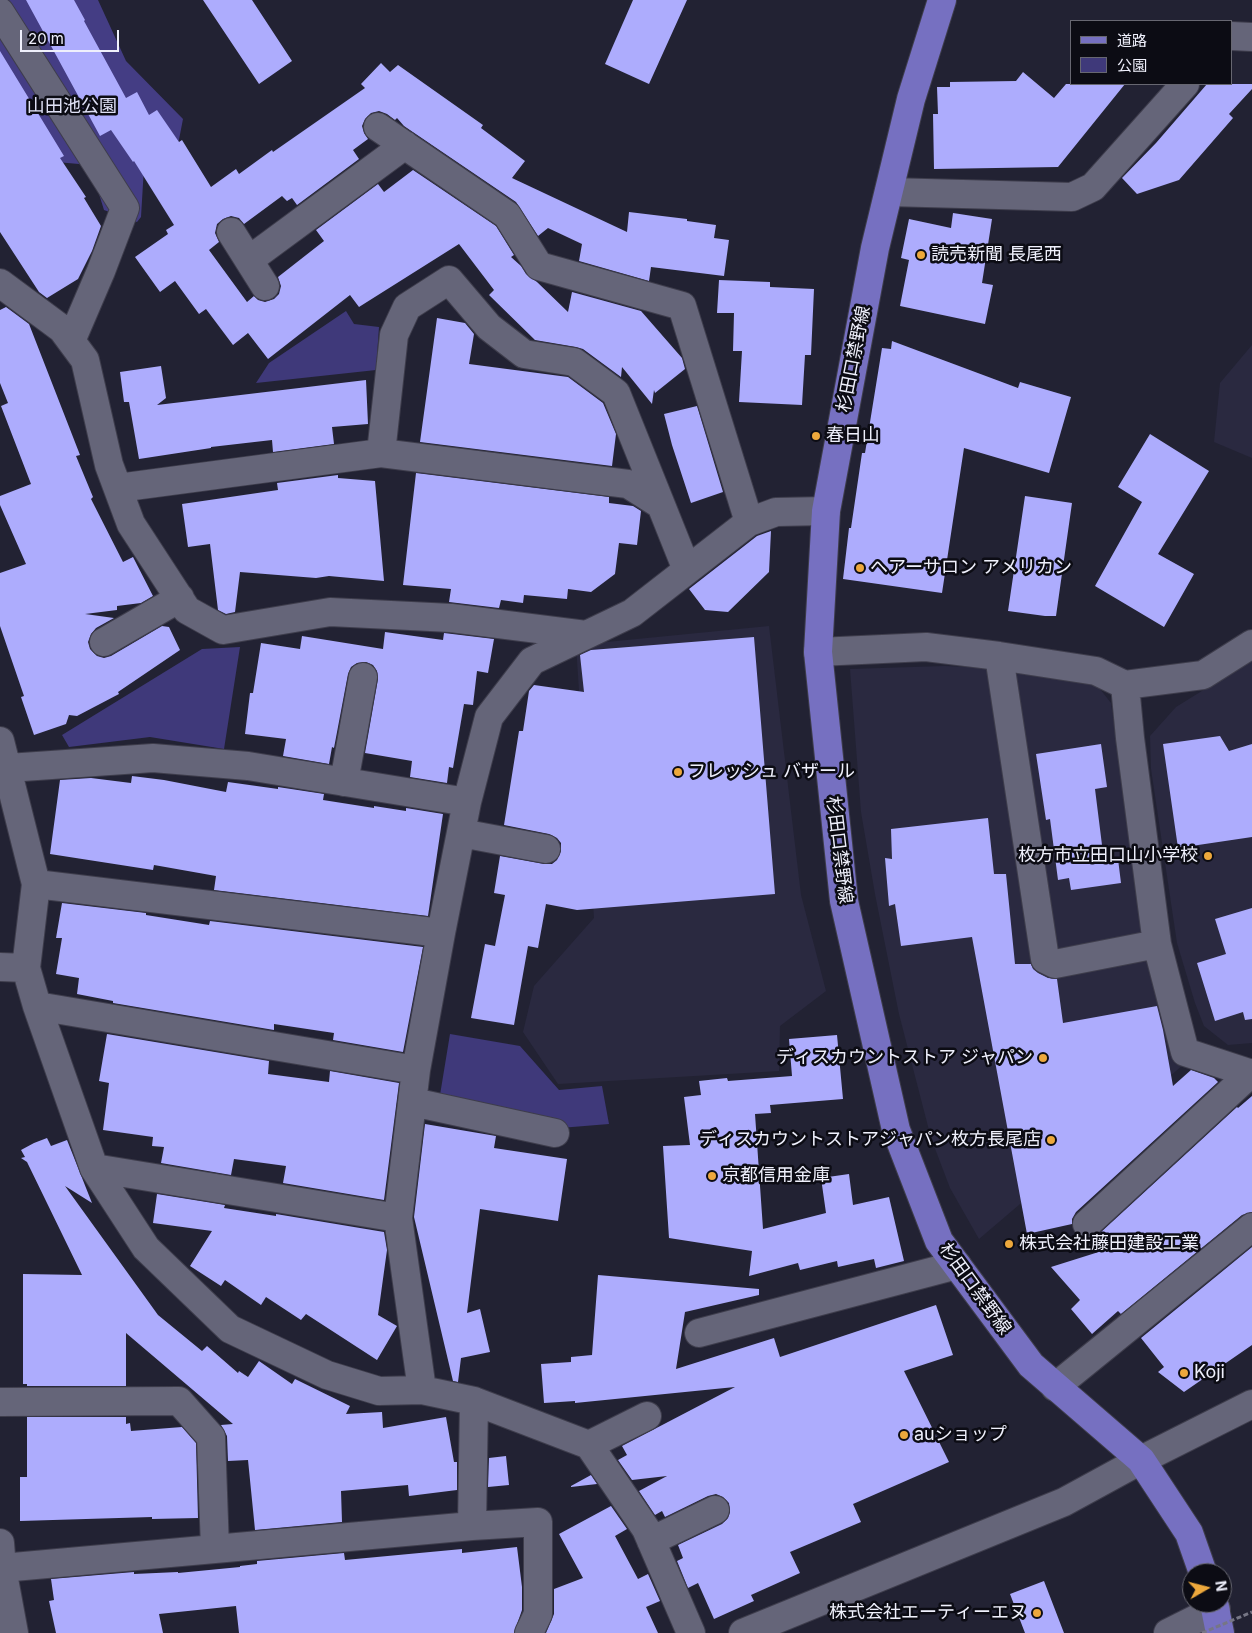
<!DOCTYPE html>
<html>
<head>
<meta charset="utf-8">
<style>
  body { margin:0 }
  #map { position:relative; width:1252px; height:1633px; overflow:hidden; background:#223; font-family:Inter,"Noto Sans JP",sans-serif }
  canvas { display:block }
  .legend { position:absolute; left:1070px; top:20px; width:162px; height:65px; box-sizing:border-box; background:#0c0c14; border:1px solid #676771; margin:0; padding:6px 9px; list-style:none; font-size:15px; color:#eff0fc }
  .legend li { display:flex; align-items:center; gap:10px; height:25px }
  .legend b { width:25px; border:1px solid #676771 }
  .north { position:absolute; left:1182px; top:1563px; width:50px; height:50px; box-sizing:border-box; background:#0c0c14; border:1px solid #676771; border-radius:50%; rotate:82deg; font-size:14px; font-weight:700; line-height:20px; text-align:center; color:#eff0fc }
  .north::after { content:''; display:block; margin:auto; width:18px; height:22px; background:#eda83c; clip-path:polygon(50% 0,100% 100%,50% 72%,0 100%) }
  .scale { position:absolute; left:20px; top:30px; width:99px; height:22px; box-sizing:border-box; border:2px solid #eff0fc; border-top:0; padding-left:6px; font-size:15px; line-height:18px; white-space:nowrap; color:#eff0fc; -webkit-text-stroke:4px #0c0c14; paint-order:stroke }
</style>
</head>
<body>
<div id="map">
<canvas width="1252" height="1633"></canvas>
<ul class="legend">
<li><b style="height:6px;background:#7670c1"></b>道路</li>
<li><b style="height:14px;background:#3f397a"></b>公園</li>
</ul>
<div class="north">N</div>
<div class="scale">20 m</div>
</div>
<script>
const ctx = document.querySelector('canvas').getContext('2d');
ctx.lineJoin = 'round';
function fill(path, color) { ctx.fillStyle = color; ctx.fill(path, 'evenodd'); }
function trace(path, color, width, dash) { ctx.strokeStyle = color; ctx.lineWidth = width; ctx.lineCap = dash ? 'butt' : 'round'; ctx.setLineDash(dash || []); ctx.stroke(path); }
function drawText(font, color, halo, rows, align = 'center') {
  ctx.font = font + ' Inter,"Noto Sans JP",sans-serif'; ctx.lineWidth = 5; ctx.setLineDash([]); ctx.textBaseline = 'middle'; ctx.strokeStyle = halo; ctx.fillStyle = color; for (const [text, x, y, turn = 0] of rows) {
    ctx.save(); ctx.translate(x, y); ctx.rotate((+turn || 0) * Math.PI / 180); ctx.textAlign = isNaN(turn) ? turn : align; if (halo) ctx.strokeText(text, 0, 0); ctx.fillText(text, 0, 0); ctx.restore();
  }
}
fill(new Path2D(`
  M1252,345V458L1214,442L1220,383Z
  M769,626L801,895L826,991L780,1026L779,1071L558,1084L523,1032L534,986L594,918L576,645Z
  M1252,660V1043L1228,1045L1204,1026L1195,1003L1177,943L1151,769L1150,736L1176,707Z
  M944,666L1017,669L1096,684L1111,703L1133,854L1183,1065L979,1239L950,1188L931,1138L899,1014L875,894L861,812L850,669Z`), '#2a2940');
fill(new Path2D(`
  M346,311L354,324L379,327L376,370L256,383L269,363Z
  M240,647L224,749L150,737L69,747L62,735L202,649Z
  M450,1034L520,1046L559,1090L602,1086L609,1124L560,1128L440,1095Z`), '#3f397a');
fill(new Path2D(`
  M0,0H98L126,61L183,119L176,155L144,167L141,217L137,222L104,210L90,165L0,157Z`), '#443d84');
fill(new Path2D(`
  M26,0H74L85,20L84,21L126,98L137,92L149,115L157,110L179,142L182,140L211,187L236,169L239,174L272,150L273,152L365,88L361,84L381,63L390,72L398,65L483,125L481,128L525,161L512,178L627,232L629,212L687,219V221L716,225L714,238L729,240L724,276L651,267L649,281L579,261L582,244L548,228L538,236L516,202L404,126L397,118L395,120L387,114L379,111L371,113L365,119L362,126L364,133L368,139L353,150L359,159L297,205L292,198L287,201L282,196L244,224L239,218L231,216L223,219L217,224L215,233L219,242L209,250L247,302L254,296L258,300L265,302L274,299L279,294L281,286L278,277L324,241L316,230L378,184L384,192L413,170L496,226L514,255L511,257L521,266L526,274L537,282L568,312L572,292L641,311L682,358L685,369L655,393L654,390L652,404L622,367L621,377L583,349L576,347L535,340L489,295L494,290L459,244L359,307L350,295L268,359L248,333L233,345L206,309L199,314L175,281L160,292L135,257L168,234L166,230L174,225L134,161L133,162L111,130L100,136Z
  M203,0H252L292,61L259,84Z
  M633,0H687L649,84L605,64Z
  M0,51L64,156L60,158L86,197L84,198L101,226L92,251L78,279L47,298L39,292L0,232Z
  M1023,72L1054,98L1066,84H1125L1058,167L934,169L933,114H938L937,87H950V82L1016,81Z
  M1207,84H1252V89L1229,114L1233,118L1179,180L1137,194L1122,178L1156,143Z
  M953,213L992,219L982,283L993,285L985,324L900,306L909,260L901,258L909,219L951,228Z
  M719,280L770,282V287L814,289L811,355H805L802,405L739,402L742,351H733L734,313H717Z
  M6,307L29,324L80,455L76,456L93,497L91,499L123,562L133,557L153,596L141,603L117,606V610L85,614L114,618L96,628L91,634L88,642L90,649L97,656L104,658L111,656L162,626L169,627L180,650L118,692L119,694L77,716L69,715L66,724L34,735L21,697L24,696L0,626V573L26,564L0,505V496L31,484L1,406L8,403L0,383V310Z
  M437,318L465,323L474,334L469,364L568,377L603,403L616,434L612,466L420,442Z
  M892,341L1018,388L1020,382L1071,397L1049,473L964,448L942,593L843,579L849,528H851L862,453H865L882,348L891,349Z
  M161,366L166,398L157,405L366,380L368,424L332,427L334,444L273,452L272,440L211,447V448L139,459L129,402H124L120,372Z
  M697,406L723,492L691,503L672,445L664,414Z
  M1150,434L1209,471L1158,554L1194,574L1164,627L1095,586L1142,502L1118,487Z
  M416,473L609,497V503L633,506L641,511L637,545L619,543L615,574L591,592L568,589L567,599L524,595L523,603L501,600L499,608L449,602L451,589L403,585Z
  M338,475V478L375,481L384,581L329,576L316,578L240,572L235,612L226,614L218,610L210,544L188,547L182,504L278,490L277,483Z
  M1025,496L1072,503L1056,616H1045L1008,611Z
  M771,531L769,572L728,612L705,610L689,589L757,536Z
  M385,632L443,640L444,633L494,639L488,673L477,671L473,705L464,704L453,768L449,767L447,783L410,777L412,761L365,753L378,679L377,671L373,665L366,662L357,663L351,667L348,674L334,748L332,747L329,764L283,756L286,739L245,734L250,693H253L261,643L300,649L302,636L383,649Z
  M754,637L775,894L577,910L546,904L538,948L528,946L514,1025L471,1018L485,944L495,946L505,895L494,893L500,856L544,864H552L557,860L561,851V843L557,838L549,834L504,825L519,731H523L529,691L534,685L584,692L580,655L591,650Z
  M1220,736L1229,751L1252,744V837L1178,848L1163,744Z
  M1101,744L1107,787L1095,789L1104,861L1118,859L1121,883L1071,890L1069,878L1058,880L1050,819L1046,820L1036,754Z
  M132,776L164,780L226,792L228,782L278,789V787L324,794L323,800L374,808V806L406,811V808L443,814L428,916L214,890L216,876L154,865L153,870L50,854L60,780L91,778L131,783Z
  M988,818L994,874H1006L1015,964H1031L1033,969L1038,973L1048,978L1057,979L1063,1023L1157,1006L1163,1030L1173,1086L1191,1070L1214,1078L1218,1082L1076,1212L1072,1219V1224L1027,1234L972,937L901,946L895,904L889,906L885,858L892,859L891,829Z
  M62,903L146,913V915L209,925L210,921L423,947L403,1052L333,1040L334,1033L274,1024V1030L113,1003V1001L77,994L79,978L56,974L62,938H56Z
  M1252,908V1019L1245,1020L1243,1012L1215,1021L1197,963L1226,954L1215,919Z
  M107,1034L269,1061L268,1074L329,1082L330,1071L399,1083L384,1200L283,1183L286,1166L234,1159L231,1175L161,1163L164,1147L152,1146L153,1137L103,1130L109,1083L99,1081Z
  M837,1035L843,1099L770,1105L771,1113L755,1114L763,1229L826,1213L821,1178L849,1174L853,1205L889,1197L904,1261L876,1268L874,1259L838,1267L837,1261L800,1270L798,1263L749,1276L752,1251L669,1238L663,1146L690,1145L684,1097L701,1095L699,1081L727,1078L728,1081L792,1076L789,1039Z
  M1252,1096V1212L1242,1215L1121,1314L1118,1311L1092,1334L1071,1309L1080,1300L1051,1267L1105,1250L1100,1233L1237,1107L1238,1108Z
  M425,1124L496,1136L494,1148L567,1159L558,1221L480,1209L467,1313L480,1309L490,1352L461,1358L458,1382L453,1381L414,1217Z
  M47,1138L51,1146L67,1140L92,1203L65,1186L158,1315L202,1351L207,1346L238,1373L239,1371L248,1377L259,1361L292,1384L295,1379L350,1406L346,1414L382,1412L383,1428L446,1417L454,1462H457V1490L409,1496L408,1485L341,1491L342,1522L255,1530L248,1460L228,1461L227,1436L221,1425L233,1424L126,1333V1386H27V1384H23V1274L82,1275L27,1162L21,1158L25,1157L21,1150L34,1143Z
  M157,1194L225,1205L224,1208L276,1216V1214L384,1232L387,1250L378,1315L397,1326L377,1360L306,1314L301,1320L266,1297L261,1305L225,1280L221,1286L190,1266L212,1231L153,1223Z
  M1252,1247V1345L1184,1392L1158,1372L1164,1367L1141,1338Z
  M598,1275L759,1289V1295L685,1312L676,1369L774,1338L780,1357L936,1305L953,1355L904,1371L949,1462L853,1504L861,1522L790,1552L800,1573L751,1595L754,1601L714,1619L698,1583L688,1588L677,1561L683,1558L678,1545L722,1524L728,1518L730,1512L729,1503L723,1497L716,1494L708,1496L665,1517L662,1511L655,1515L639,1491L667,1476L632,1480L618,1460L627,1455L622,1446L735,1387L575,1403V1401L544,1403L541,1364L571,1362V1357L592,1355Z
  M27,1417H126V1424L130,1423L131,1431L182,1427L196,1443L198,1518L152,1519V1517L20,1521V1477H27Z
  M506,1456L509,1485L488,1487L489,1458Z
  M591,1475L597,1484L571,1487V1486Z
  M611,1506L627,1529L615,1536L638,1579L648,1574L660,1601L646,1607L658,1633H546L554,1614V1589L583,1578L559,1534Z
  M517,1547L522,1587V1610L514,1633H239L236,1606L159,1614L163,1633H56L49,1601L54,1600L51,1579L134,1572V1574L178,1572V1573L240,1567V1566L257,1564V1561L344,1553L345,1560L462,1549V1553Z
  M1044,1581L1064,1633H1025L1010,1594Z`), '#adacfd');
const minor = new Path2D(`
  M0,12L125,208L101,271L71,341
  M1231,36L1252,37
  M378,127L507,215L539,266L682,306L749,522
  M889,192L1072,197L1093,187L1185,84
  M231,232L265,286
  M249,260L405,145
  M0,283L62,329L85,360L109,465L131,524L187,610L223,630L330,612L451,618L586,635
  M381,453L394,335L407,307L449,280L489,327L524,354L574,362L616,393L661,505
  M118,488L381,453L628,484L661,505L687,570
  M104,642L180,598
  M818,652L926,647L999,656L1096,671L1125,685L1203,675L1252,644
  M999,656L1045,959L1055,964L1157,944
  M1125,685L1130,738L1157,944L1185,1052L1252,1074
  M0,741L36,884L26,968L37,1006L94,1168L146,1248L230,1329L327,1375L379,1391L422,1390L474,1401L589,1445L646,1529L691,1633
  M8,768L153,758L248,766L467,802
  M344,782L363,677
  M461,833L546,849
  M36,884L441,933
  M0,967L26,968
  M37,1006L416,1070
  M413,1102L555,1133
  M94,1168L398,1218
  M1087,1224L1251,1073
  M699,1333L957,1265
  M1055,1387L1252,1227
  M422,1390L398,1218L416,1070L441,933L467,802L489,717L532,661L632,613L749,522L776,512L826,511
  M0,1402L179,1401L211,1437L215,1549
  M589,1445L647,1416
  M472,1526L538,1522V1614L529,1633
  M651,1541L715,1510
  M0,1543L2,1568L14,1633
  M2,1568L472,1526L474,1401
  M743,1633L1064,1502L1141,1460L1252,1404
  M1168,1633L1216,1609`);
const major = new Path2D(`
  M942,0L911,99L875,248L826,511L818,652L844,901L896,1130L939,1241L1031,1365L1141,1460L1189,1533L1203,1573
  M1214,1603L1220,1633`);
trace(minor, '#3e3d4c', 30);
trace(major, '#3e3d4c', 30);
trace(minor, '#656579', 28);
trace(major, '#7670c1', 28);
trace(new Path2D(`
  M1202,1633L1252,1612`), '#767685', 3, [5, 2.5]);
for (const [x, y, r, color] of [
  [921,255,5,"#eda83c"],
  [816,436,5,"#eda83c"],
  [860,568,5,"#eda83c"],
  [678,772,5,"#eda83c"],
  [1208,856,5,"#eda83c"],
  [1043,1058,5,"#eda83c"],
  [1051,1140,5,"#eda83c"],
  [712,1176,5,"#eda83c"],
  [1009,1244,5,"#eda83c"],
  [1184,1373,5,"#eda83c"],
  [904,1435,5,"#eda83c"],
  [1037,1613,5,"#eda83c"]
]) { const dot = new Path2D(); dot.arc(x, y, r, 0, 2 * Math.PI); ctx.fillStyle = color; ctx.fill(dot); trace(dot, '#0c0c14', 2); }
drawText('18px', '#dfe0f5', '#0c0c14', [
  ["山田池公園",72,107]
]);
drawText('18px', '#eff0fc', '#0c0c14', [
  ["読売新聞 長尾西",931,255],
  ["春日山",826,436],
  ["ヘアーサロン アメリカン",870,568],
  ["フレッシュ バザール",688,772],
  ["枚方市立田口山小学校",1198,856,"right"],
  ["ディスカウントストア ジャパン",1033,1058,"right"],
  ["ディスカウントストアジャパン枚方長尾店",1041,1140,"right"],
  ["京都信用金庫",722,1176],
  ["株式会社藤田建設工業",1019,1244],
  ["Koji",1194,1373],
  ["auショップ",914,1435],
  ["株式会社エーティーエヌ",1027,1613,"right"]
], 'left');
drawText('18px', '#eff0fc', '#0c0c14', [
  ["杉田口禁野線",854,359,-79],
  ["杉田口禁野線",839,850,83],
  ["杉田口禁野線",975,1289,54]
]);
</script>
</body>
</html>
